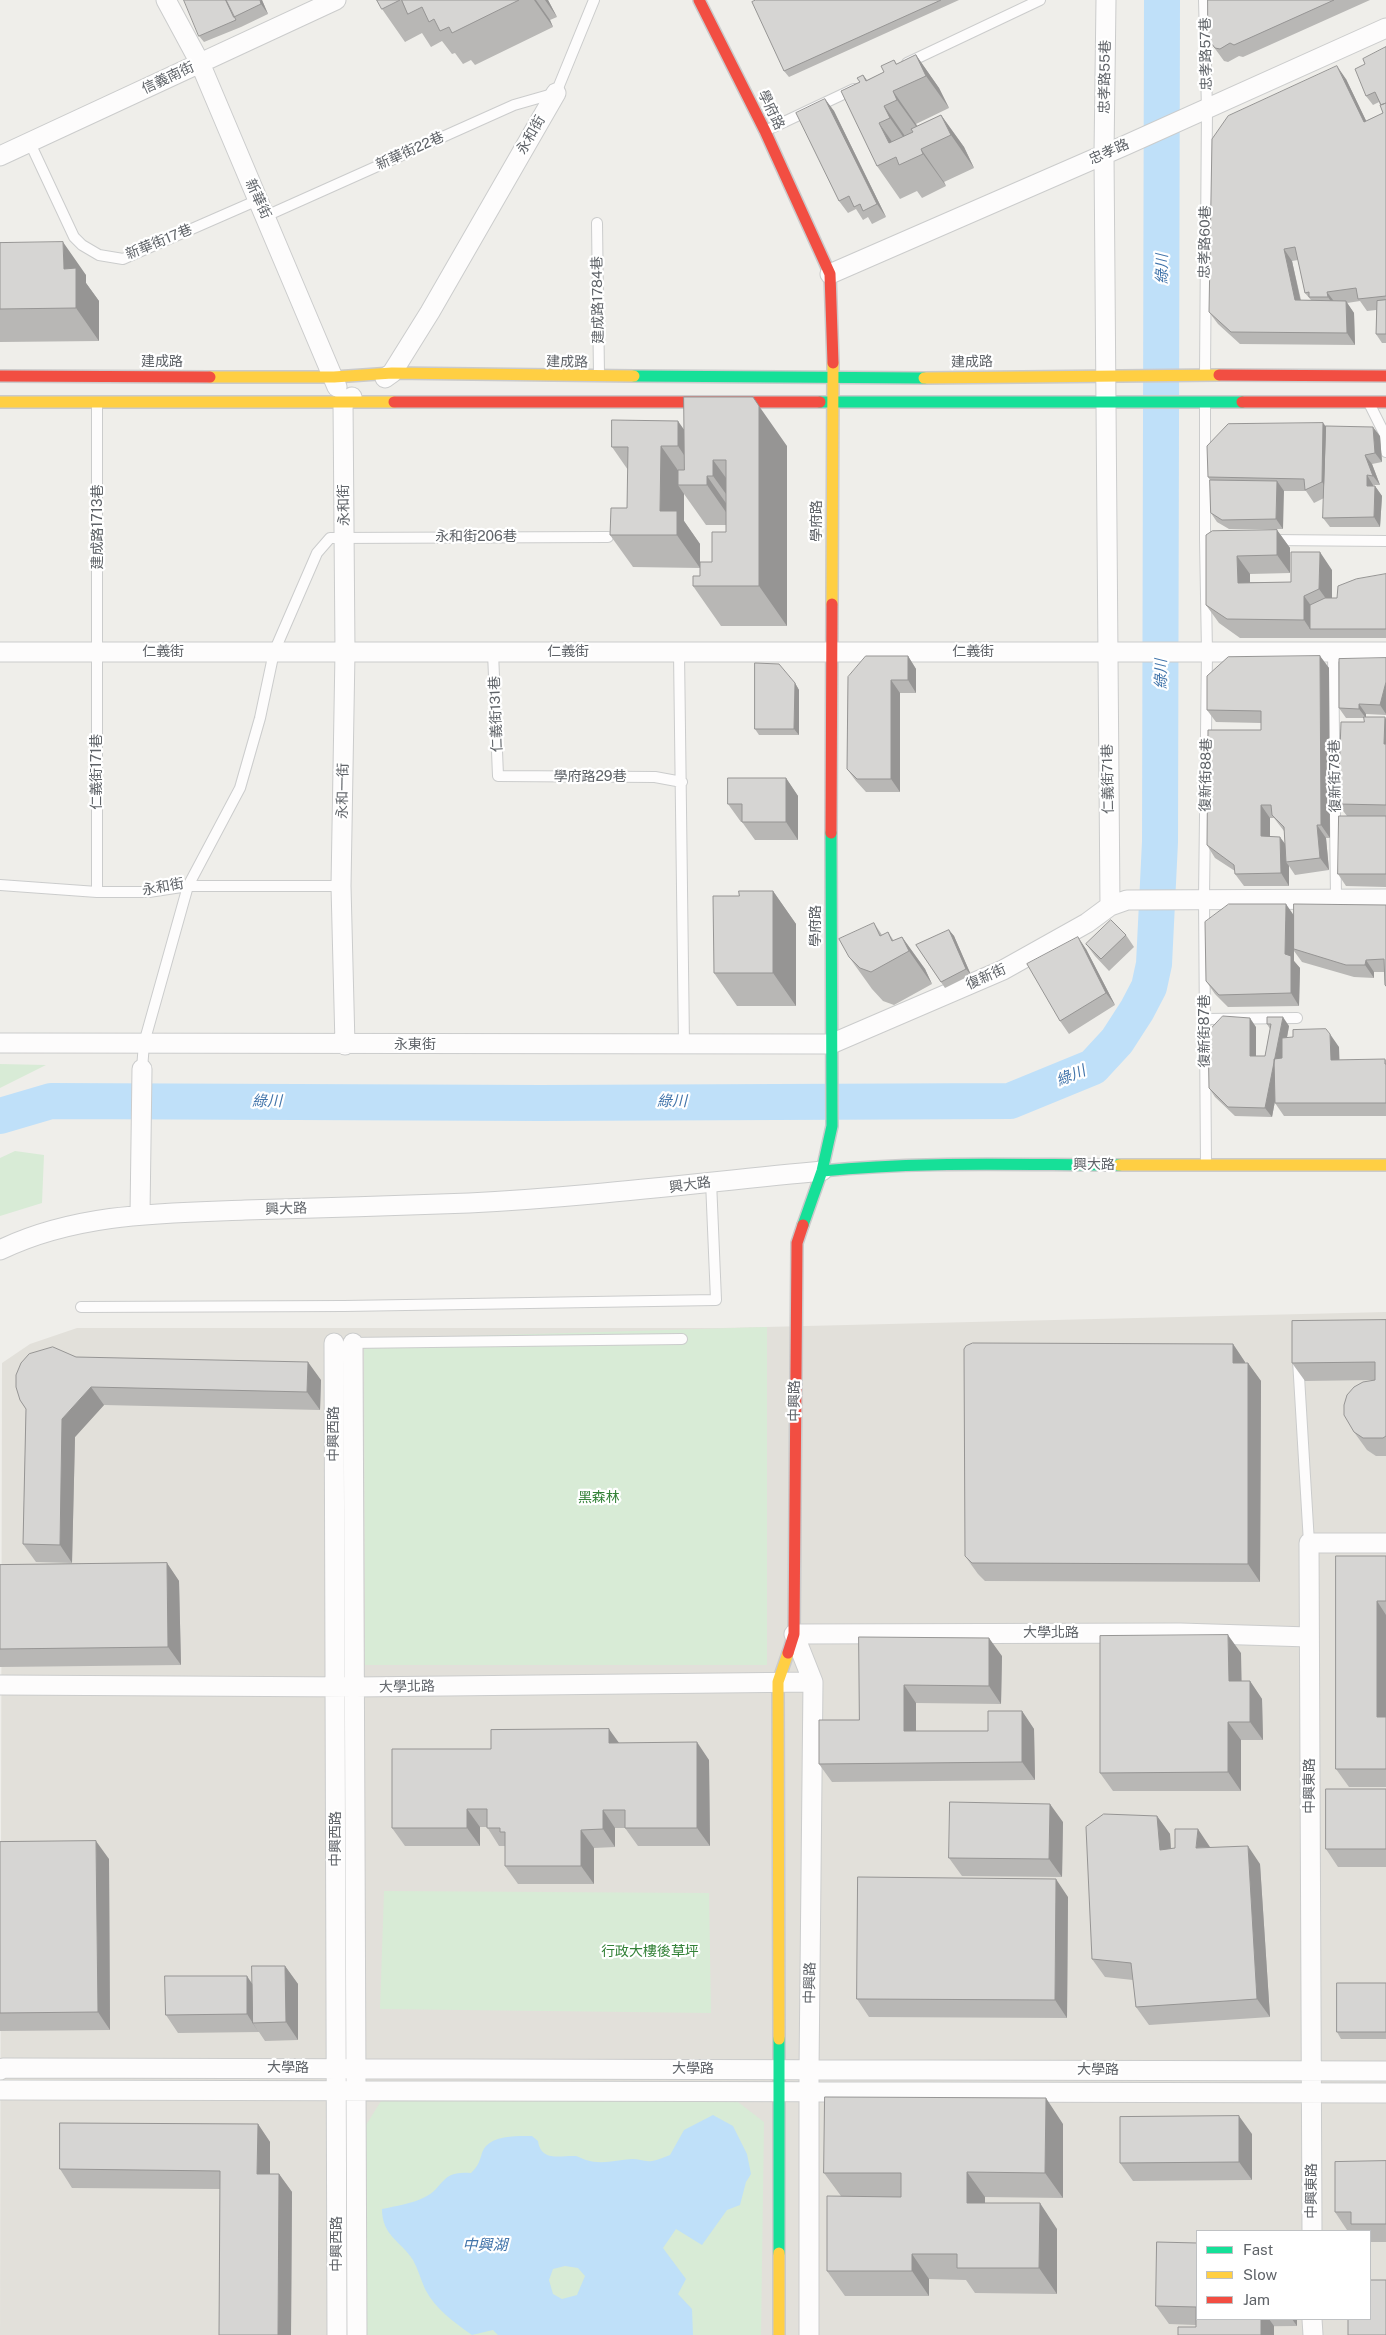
<!DOCTYPE html>
<html>
<head>
<meta charset="utf-8">
<style>
  body { margin:0 }
  #map { position:relative; width:1386px; height:2335px; overflow:hidden; background:#efeeea; font-family:"Public Sans",sans-serif }
  canvas { display:block }
  .legend { position:absolute; left:1196px; top:2230px; width:175px; height:90px; box-sizing:border-box; background:#fff; border:1px solid #bfc1c3; margin:0; padding:6px 9px; list-style:none; font-size:15px; color:#5f6368 }
  .legend li { display:flex; align-items:center; gap:10px; height:25px }
  .legend b { width:25px; border:1px solid #bfc1c3 }
</style>
</head>
<body>
<div id="map">
<canvas width="1386" height="2335"></canvas>
<ul class="legend">
<li><b style="height:6px;background:#16e098"></b>Fast</li>
<li><b style="height:6px;background:#ffcf43"></b>Slow</li>
<li><b style="height:6px;background:#f24e42"></b>Jam</li>
</ul>
</div>
<script>
const ctx = document.querySelector('canvas').getContext('2d');
ctx.lineJoin = 'round';
function fill(path, color) { ctx.fillStyle = color; ctx.fill(path, 'evenodd'); }
function trace(path, color, width, dash) { ctx.strokeStyle = color; ctx.lineWidth = width; ctx.lineCap = dash ? 'butt' : 'round'; ctx.setLineDash(dash || []); ctx.stroke(path); }
function drawText(font, color, halo, rows, align = 'center') {
  ctx.font = font + ' "Public Sans","Noto Sans TC",sans-serif'; ctx.lineWidth = 4.5; ctx.setLineDash([]); ctx.textBaseline = 'middle'; ctx.strokeStyle = halo; ctx.fillStyle = color; for (const [text, x, y, turn = 0] of rows) {
    ctx.save(); ctx.translate(x, y); ctx.rotate((+turn || 0) * Math.PI / 180); ctx.textAlign = isNaN(turn) ? turn : align; if (halo) ctx.strokeText(text, 0, 0); ctx.fillText(text, 0, 0); ctx.restore();
  }
}
fill(new Path2D(`
  M1386,1312V2335H0L2,1363L30,1344L77,1328H723ZM1197,2231H1370V2319H1197Z`), '#e2e0da');
fill(new Path2D(`
  M0,1064L46,1065L0,1088Z
  M15,1151L44,1155L42,1203L0,1216V1158Z
  M767,1327V1665H365L364,1339Z
  M384,1891L709,1893L711,2013L380,2009Z
  M725,2092L764,2122L761,2335H367L366,2125L386,2093Z`), '#d8ebd6');
fill(new Path2D(`
  M713,2115L733,2126L747,2154L751,2174L746,2182L740,2205L727,2210L702,2245L676,2229L663,2248L686,2279L678,2294L692,2309L693,2335H498L493,2330L472,2335C454,2322 436,2310 425,2289C421,2280 418,2269 413,2260C401,2241 382,2236 382,2209C396,2206 411,2204 425,2197C445,2187 440,2170 471,2173C483,2162 479,2154 486,2146C496,2135 519,2136 532,2136L538,2141C541,2163 563,2155 576,2156C580,2157 582,2159 586,2160C602,2165 617,2160 632,2159C639,2159 645,2162 652,2161C658,2160 664,2157 670,2155L684,2130ZM565,2266L578,2268L585,2276L577,2295L562,2299L553,2294L549,2280L553,2269Z`), '#bfe0f9');
trace(new Path2D(`
  M0,1116L51,1101L541,1103L1010,1101L1093,1067L1117,1041L1137,1010L1149,987L1154,964L1160,842L1162,0`), '#bfe0f9', 36);
const lane = new Path2D(`
  M1204,0L1207,108L1205,374
  M907,63L1040,0
  M765,131L854,89
  M30,143L74,237L82,245L99,255L123,259L258,200
  M266,216L514,105L556,93L594,0
  M597,223L599,375
  M1205,403V539L1207,652L1204,898L1206,1164
  M1370,405L1384,433L1386,452
  M1271,540L1386,541
  M493,652L498,776L655,777L682,782
  M679,652L684,1045
  M1333,653L1336,898
  M0,885L97,892H149L188,886H341
  M97,892V403
  M1205,1019L1297,1018
  M142,1069L144,1043L188,886L240,788L260,718L274,652L317,553L330,538L608,537
  M81,1307L344,1306L716,1300L711,1181
  M348,1343L682,1339
  M1298,1360L1309,1543`);
const street = new Path2D(`
  M166,0L200,63L337,387
  M1106,0L1104,154L1110,906
  M0,156L336,0
  M830,274L1126,145L1386,28
  M385,378L392,373L430,312L556,93
  M0,652H1386
  M0,1043L831,1044L1003,970L1087,923L1110,906L1127,900L1386,899
  M345,1045L341,886L345,652L343,402L352,397
  M140,1214L142,1069
  M0,1250C76,1213 162,1213 245,1210C319,1208 395,1206 469,1203C588,1197 705,1182 822,1171
  M334,1343L337,2335
  M353,1343L357,2335
  M0,1685L355,1687L813,1682
  M0,2070L3,2068L1386,2071
  M0,2090L1386,2093
  M1312,2231L1309,1543H1386
  M1312,2319L1313,2335
  M809,2335V2070L813,1682L794,1634L1180,1633L1309,1637`);
const fast = new Path2D(`
  M634,376L924,378
  M820,402H1242
  M822,1171C920,1161 1020,1165 1119,1165
  M803,1225L822,1171L832,1126L831,833
  M779,2039V2253`);
const slow = new Path2D(`
  M210,377H334L392,373L634,376
  M924,378L1219,375
  M0,402H394
  M832,604L833,363
  M1119,1165H1386
  M779,2039L778,1682L788,1653
  M779,2253V2335`);
const jam = new Path2D(`
  M699,0L765,131L830,274L833,363
  M1219,375L1386,376
  M0,376L210,377
  M394,402H820
  M1242,402H1386
  M831,833L832,604
  M788,1653L794,1634L797,1243L803,1225`);
trace(lane, '#cbcccc', 12);
trace(street, '#cbcccc', 21);
trace(fast, '#cacacb', 14);
trace(slow, '#cacacb', 14);
trace(jam, '#cacacb', 14);
trace(lane, '#fdfcfc', 10);
trace(street, '#fdfcfc', 19);
trace(fast, '#16e098', 11);
trace(slow, '#ffcf43', 11);
trace(jam, '#f24e42', 11);
fill(new Path2D(`
  M262,0L268,14L241,27L204,42L199,36Z
  M377,0H548L557,17L550,20L553,27L475,65L471,60L463,64L455,53L452,54L442,41L431,47L422,33L405,42L382,9Z
  M756,0H959L789,77L784,71Z
  M1208,0H1370L1243,57L1239,56L1228,62L1224,61L1208,39Z
  M1386,47V343H1382L1376,334V310L1367,311L1360,301L1347,303L1354,313L1355,345L1240,344L1218,324L1209,312L1346,79L1366,121L1383,113L1379,102L1373,105L1366,96L1365,64ZM1298,260L1305,293L1311,300H1301L1292,261Z
  M916,55L939,88L949,108L916,124L917,126L941,115L964,147L974,168L944,182L946,186L922,198L917,191L900,199L877,166L860,82L863,75L867,80L884,72L894,60L897,64Z
  M825,99L834,111L886,217L872,224L868,217L863,220L856,209L848,213L839,201Z
  M0,243L86,275V283L99,301V341L0,342Z
  M1323,423L1326,426L1380,436L1382,462L1372,464L1380,485H1373L1374,486H1375L1382,496L1380,527H1330L1323,518L1324,498L1314,503L1306,491H1283V529H1229L1217,522L1211,513L1210,480L1208,477Z
  M684,429L787,446V626H721L693,586L712,562L726,532V525H706L684,494V521L700,544V568L633,567L610,535L627,508L628,470L612,447Z
  M1277,530L1290,548V573L1250,574V582H1291L1332,570V598H1337L1386,574V638H1240L1219,623L1206,605L1212,531Z
  M908,656L916,669V693H900V792H866L856,781L847,769L848,677Z
  M1320,656L1329,668L1330,838H1326L1329,870L1295,875L1289,866V886H1244L1235,874V871L1215,858L1207,845L1261,730V723L1216,722L1207,710ZM1270,818H1274L1284,831L1285,844L1270,836Z
  M1386,658V715L1366,714V717L1386,719V887L1346,886L1338,874L1347,816L1338,804L1364,722V718H1346L1339,708Z
  M795,683L799,690V735H759L755,729Z
  M786,778L798,796V840H755L742,822H741L728,804Z
  M773,891L796,924V1006H737L714,973Z
  M1386,905V987L1385,985L1384,972H1374V978L1354,977L1302,962L1294,951V961L1300,968L1299,1006L1228,1007L1215,994L1206,981L1294,915Z
  M874,923L882,935L888,932L894,941L902,937L925,969L932,984L894,1005L883,1001L872,989L849,957Z
  M949,930L954,936L971,975L945,988L916,945Z
  M1126,935L1134,947L1109,971L1095,956L1086,944Z
  M1086,949L1115,1005L1069,1034L1060,1021Z
  M1267,1024L1289,1026L1287,1038L1339,1047V1060H1386V1116H1284L1275,1103V1101L1272,1117L1235,1116L1215,1097L1209,1088L1256,1027V1056H1265L1270,1029Z
  M1386,1320V1456H1376L1367,1450L1354,1432L1373,1380L1305,1381L1292,1363Z
  M1233,1344L1245,1362V1363H1248L1261,1381L1260,1582L985,1581L978,1574L965,1556Z
  M76,1357L321,1380L320,1410L104,1405L75,1437L72,1563L36,1562L23,1544L26,1409Z
  M1386,1556V1787H1349L1336,1769Z
  M167,1563L179,1581L181,1665L0,1667V1565Z
  M859,1637L1002,1656L1001,1704L916,1703V1731H988L1022,1711L1034,1729L1035,1780L832,1782L819,1764L859,1720Z
  M1241,1653V1681H1250L1262,1699L1263,1740H1241V1791H1113L1100,1773Z
  M619,1743L709,1760L710,1846H638L625,1828H615V1847L594,1848V1884H518L505,1866V1846H499L487,1827H480V1846H405L392,1828L491,1749Z
  M1386,1789V1867H1338L1326,1849Z
  M1157,1816L1170,1834L1171,1849L1210,1848L1260,1864L1270,2017L1149,2025L1136,2007L1133,1980L1105,1977L1092,1959Z
  M1063,1822L1062,1877L962,1876L949,1858Z
  M0,1842L109,1859L110,2030L0,2031Z
  M1068,1897L1067,2018L869,2017L857,1999Z
  M285,1966L298,1984V2040L265,2041L259,2032L178,2033L166,2015L252,1984Z
  M1386,1983V2039H1341L1337,2032Z
  M258,2124L270,2142V2174H279L292,2192L291,2335H219L220,2189L72,2188L60,2169Z
  M1063,2124V2198L985,2197V2203L1057,2229V2294L975,2293L966,2280L929,2279V2296H845L827,2271L841,2196L824,2173Z
  M1252,2134V2180L1133,2181L1120,2163Z
  M1386,2161V2242H1370V2231H1356L1355,2230H1347L1335,2212Z
  M1197,2243V2319H1297V2326L1196,2327V2325L1169,2324L1156,2306Z`), '#b8b7b5');
fill(new Path2D(`
  M260,0H262L268,14L261,4Z
  M534,0H536L550,20L553,27Z
  M545,0H548L557,17Z
  M916,55L939,88L949,108L926,76Z
  M1337,66L1346,79L1373,135L1364,122Z
  M863,75L907,139L913,151L890,118L866,81Z
  M893,91L916,124L920,132L897,100Z
  M825,99L834,111L886,217L877,204Z
  M941,115L964,147L974,168L951,135Z
  M879,123L902,156L889,143Z
  M921,149L944,182L946,186L923,154Z
  M63,242L86,275V283L99,301V341L76,308L64,269Z
  M1284,249L1292,261L1303,312L1295,300Z
  M1327,292L1336,304V309L1328,297Z
  M1346,301L1354,313L1355,345L1347,333Z
  M759,406L787,446V626L759,586Z
  M678,421L701,454L700,479L678,446Z
  M1323,423L1332,436L1331,494L1322,482Z
  M1373,427L1380,436L1382,462L1375,453Z
  M661,446L684,479L678,485L684,494V521L700,544V568L660,511Z
  M1365,455L1372,464L1380,485L1373,476Z
  M713,460L742,500V516L713,476Z
  M1367,475L1373,485L1374,495L1367,486Z
  M707,476L735,516V525L707,485Z
  M1277,481L1284,491L1283,529L1276,519Z
  M1375,486L1382,496L1380,527L1374,517Z
  M1277,530L1290,548V573L1277,555Z
  M1320,552L1332,570V607L1319,589Z
  M1237,556L1250,574V601L1238,583Z
  M1304,596L1317,614L1310,629L1304,620Z
  M908,656L916,669V693L908,680Z
  M1320,656L1329,668L1330,838L1321,825Z
  M891,680L900,693V792L891,779Z
  M1386,682V714L1380,705Z
  M795,683L799,690V735L794,729Z
  M1359,704L1366,714V718L1359,709Z
  M1385,717L1386,719V746L1384,744Z
  M786,778L798,796V840L786,822Z
  M1261,805L1270,818V848L1261,836Z
  M1317,825L1326,838L1329,870L1320,858Z
  M1280,837L1289,849L1286,862L1289,866V886L1281,873Z
  M773,891L796,924V1006L773,973Z
  M1286,904L1295,917L1294,949V961L1300,968L1299,1006L1291,993L1285,954Z
  M949,930L954,936L971,975L966,969Z
  M902,937L925,969L932,984L909,951Z
  M1078,937L1086,949L1115,1005L1106,993Z
  M1366,960L1374,972V978L1365,965Z
  M1283,1017L1289,1026L1272,1117L1265,1108Z
  M1250,1018L1256,1027V1065L1250,1056Z
  M1330,1034L1339,1047L1340,1073L1331,1060Z
  M1233,1344L1245,1362V1381L1233,1363Z
  M308,1362L321,1380L320,1410L307,1392Z
  M1248,1363L1261,1381L1260,1582L1248,1564Z
  M91,1387L104,1405L75,1437L72,1563L60,1545L62,1419Z
  M167,1563L179,1581L181,1665L168,1647Z
  M1377,1601L1386,1615V1730L1377,1717Z
  M1228,1635L1241,1653L1242,1699L1229,1681Z
  M989,1638L1002,1656L1001,1704L989,1686Z
  M1250,1681L1262,1699L1263,1740L1250,1722Z
  M904,1685L916,1703V1750L904,1731Z
  M1022,1711L1034,1729L1035,1780L1022,1762Z
  M1228,1722L1241,1740V1791L1228,1772Z
  M609,1729L622,1747L609,1743Z
  M697,1742L709,1760L710,1846L697,1828Z
  M1050,1804L1063,1822L1062,1877L1049,1859Z
  M467,1809L480,1827V1846L467,1828Z
  M603,1810L615,1828V1847L603,1829Z
  M1157,1816L1170,1834L1172,1868L1160,1850Z
  M1198,1829L1210,1847L1196,1848Z
  M581,1830L594,1848V1884L581,1866Z
  M96,1841L109,1859L110,2030L98,2012Z
  M1248,1846L1260,1864L1270,2017L1257,1999Z
  M1056,1879L1068,1897L1067,2018L1055,2000Z
  M285,1966L298,1984V2040L286,2022Z
  M247,1976L259,1994L253,2023L259,2033L247,2014Z
  M1046,2098L1063,2124V2198L1045,2173Z
  M1239,2116L1252,2134V2180L1239,2162Z
  M258,2124L270,2142V2192L257,2174Z
  M967,2172L985,2197V2229L967,2203Z
  M279,2174L292,2192L291,2335H278Z
  M1040,2203L1057,2229V2294L1039,2268Z
  M912,2254L929,2279V2296L912,2271Z
  M1261,2319H1269L1274,2326V2335H1261Z
  M1292,2319H1297V2326Z`), '#969594');
const building = new Path2D(`
  M184,0H226L236,20L199,36Z
  M226,0H260L261,4L234,17Z
  M377,0H400L382,9Z
  M402,0H519L452,33L449,27L440,31L434,19L429,22L422,7L408,14Z
  M756,0H941L784,71L752,2Z
  M1208,0H1334L1234,45L1230,43L1220,49L1215,48L1208,39Z
  M1386,47V103L1381,105L1375,92L1366,96L1355,69L1365,64L1363,59Z
  M916,55L926,76L893,91L897,100L884,106L890,118L879,123L889,143L913,132L911,129L941,115L951,135L921,149L923,154L899,165L896,157L877,166L841,91L860,82L857,78L863,75L866,81L884,72L881,66L894,60L896,64Z
  M1337,66L1364,122L1383,113L1380,105L1386,103V296L1358,299L1356,288L1327,292L1328,297H1309V292L1305,293L1295,247L1284,249L1295,300L1346,301L1347,333L1231,332L1209,312L1212,139L1228,116Z
  M825,99L877,204L863,211L860,204L854,207L849,196L839,201L796,113Z
  M63,242L64,269L76,268V308L0,309V243Z
  M1386,300V334H1376L1377,301Z
  M684,397H753L759,406V586H693V576H700V562H712V532H726V460H713V476H707V485H678V470H684Z
  M612,420L678,421V446H661L660,511H677V535H610L611,508H627L628,447H612Z
  M1323,423L1322,482L1305,490L1304,479L1208,477L1207,446L1228,424Z
  M1326,426L1373,427L1375,453L1365,455L1373,476L1367,475V486H1375L1374,517L1323,518Z
  M1210,480L1277,481L1276,519L1222,520L1211,513Z
  M1277,530V555L1237,556L1238,583L1291,582V552H1320L1319,589L1304,596V620L1227,619L1206,605V535L1212,531Z
  M1386,574V629H1310V605L1325,598H1337L1338,586L1356,579Z
  M866,656H908V680H891V779H857L847,769L848,677Z
  M1320,656L1321,825H1317L1320,858L1286,862L1284,827L1272,815L1271,805H1261V836L1280,837L1281,873L1235,874L1234,865L1207,845L1208,730H1261V711L1207,710V676L1228,657Z
  M1386,658V682L1380,705L1359,704V709L1339,708V659Z
  M755,663L779,664L795,683L794,729H755Z
  M1364,717H1385L1384,744H1386V805L1338,804L1341,722H1364Z
  M728,778H786V822H742V804H728Z
  M1339,816H1386V874H1338Z
  M739,891H773V973H714L713,896H739Z
  M1229,904H1286L1285,954L1291,956V993L1219,995L1206,981L1205,922Z
  M1294,904L1386,905V986L1385,985L1384,959L1366,960L1365,965H1346L1294,949Z
  M1111,920L1126,935L1101,959L1086,944Z
  M874,923L880,936L888,932L892,941L902,937L909,951L871,972L860,968L849,957L839,939Z
  M949,930L966,969L941,982L916,945Z
  M1078,937L1106,993L1060,1021L1027,964Z
  M1223,1016L1250,1018V1056H1265L1271,1024H1267V1017H1283L1265,1108L1228,1107L1209,1088L1208,1032Z
  M1326,1029L1330,1034L1331,1060L1385,1059V1064H1386V1103H1275L1274,1059L1282,1058V1038L1293,1037V1030Z
  M1386,1320V1436L1383,1438H1363L1354,1432L1344,1415V1405L1347,1395L1354,1387L1363,1382L1375,1380V1362L1292,1363V1321Z
  M973,1343L1233,1344V1363H1248V1564L972,1563L965,1556L964,1349L966,1346Z
  M53,1347L76,1357L308,1362L307,1392L91,1387L62,1419L60,1545L23,1544L26,1409L20,1400L16,1387V1375L21,1363L29,1354Z
  M1336,1556H1386V1601H1377V1717H1386V1769H1336Z
  M167,1563L168,1647L0,1649V1565Z
  M1228,1635L1229,1681H1250V1722H1228V1772L1100,1773V1636Z
  M859,1637L989,1638V1686L904,1685V1731H988V1711H1022V1762L819,1764V1720H859Z
  M609,1729V1743L697,1742V1828H625V1810H603V1829L581,1830V1866H505V1832H500V1828H487V1809H467V1828H392V1749H491V1730Z
  M1326,1789H1386V1849H1326Z
  M950,1802L1050,1804L1049,1859L949,1858Z
  M1104,1814L1157,1816L1160,1850L1175,1848V1829H1198L1196,1848L1248,1846L1257,1999L1136,2007L1131,1963L1092,1959L1086,1827Z
  M96,1841L98,2012L0,2013V1842Z
  M858,1877L1056,1879L1055,2000L857,1999Z
  M252,1966H285L286,2022L253,2023Z
  M165,1976H247V2014L166,2015Z
  M1337,1983H1386V2032H1337Z
  M825,2097L1046,2098L1045,2173L967,2172V2203H1040L1039,2268H957V2254H912V2271H827V2196L901,2197V2173H824Z
  M1239,2116V2162L1120,2163V2117Z
  M60,2123L258,2124L257,2174H279L278,2335H219L220,2171L60,2169Z
  M1386,2161V2224H1351V2212H1335V2162Z
  M1157,2242L1197,2243V2319H1261V2335H1178V2327H1196V2307L1156,2306Z
  M1370,2280H1386V2335H1348V2319H1370Z`);
fill(building, '#d6d5d3');
trace(building, '#969594', 1);
drawText('14px', '#5f6368', '#fff', [
  ["忠孝路57巷",1206,54,-91],
  ["忠孝路55巷",1105,77,-89],
  ["信義南街",168,78,-25],
  ["學府路",771,110,64],
  ["永和街",531,135,-60],
  ["新華街22巷",410,151,-24],
  ["忠孝路",1109,152,-24],
  ["新華街",258,199,65],
  ["新華街17巷",159,242,-22],
  ["忠孝路60巷",1205,242,-89],
  ["建成路1784巷",598,300,-91],
  ["建成路",162,362],
  ["建成路",567,362,1],
  ["建成路",972,362,-1],
  ["永和街",344,505,-91],
  ["學府路",817,521,-90],
  ["建成路1713巷",98,527,-90],
  ["永和街206巷",476,537],
  ["仁義街",163,652],
  ["仁義街",568,652],
  ["仁義街",973,652],
  ["仁義街131巷",496,714,-92],
  ["仁義街171巷",97,772,-90],
  ["復新街88巷",1206,775,-89],
  ["復新街78巷",1335,776,-91],
  ["學府路29巷",590,777],
  ["仁義街71巷",1108,779,-91],
  ["永和一街",343,791,-89],
  ["永和街",163,887,-10],
  ["學府路",816,926,-90],
  ["復新街",986,977,-24],
  ["復新街87巷",1205,1031,-90],
  ["永東街",415,1045],
  ["興大路",1094,1165],
  ["興大路",690,1185,-8],
  ["興大路",286,1209,-2],
  ["中興路",795,1401,-90],
  ["中興西路",334,1434,-90],
  ["大學北路",1051,1633],
  ["大學北路",407,1687,-1],
  ["中興東路",1310,1786,-90],
  ["中興西路",336,1839,-90],
  ["中興路",810,1983,-89],
  ["大學路",288,2068],
  ["大學路",693,2069],
  ["大學路",1098,2070],
  ["中興東路",1312,2191,-90],
  ["中興西路",337,2244,-90]
]);
drawText('14px', '#348238', '#fff', [
  ["黑森林",599,1498],
  ["行政大樓後草坪",650,1952]
]);
drawText('italic 15px', '#4174aa', '#fff', [
  ["綠川",1162,269,-90],
  ["綠川",1161,674,-90],
  ["綠川",1071,1076,-23],
  ["綠川",267,1101],
  ["綠川",672,1101],
  ["中興湖",485,2245]
]);
</script>
</body>
</html>
